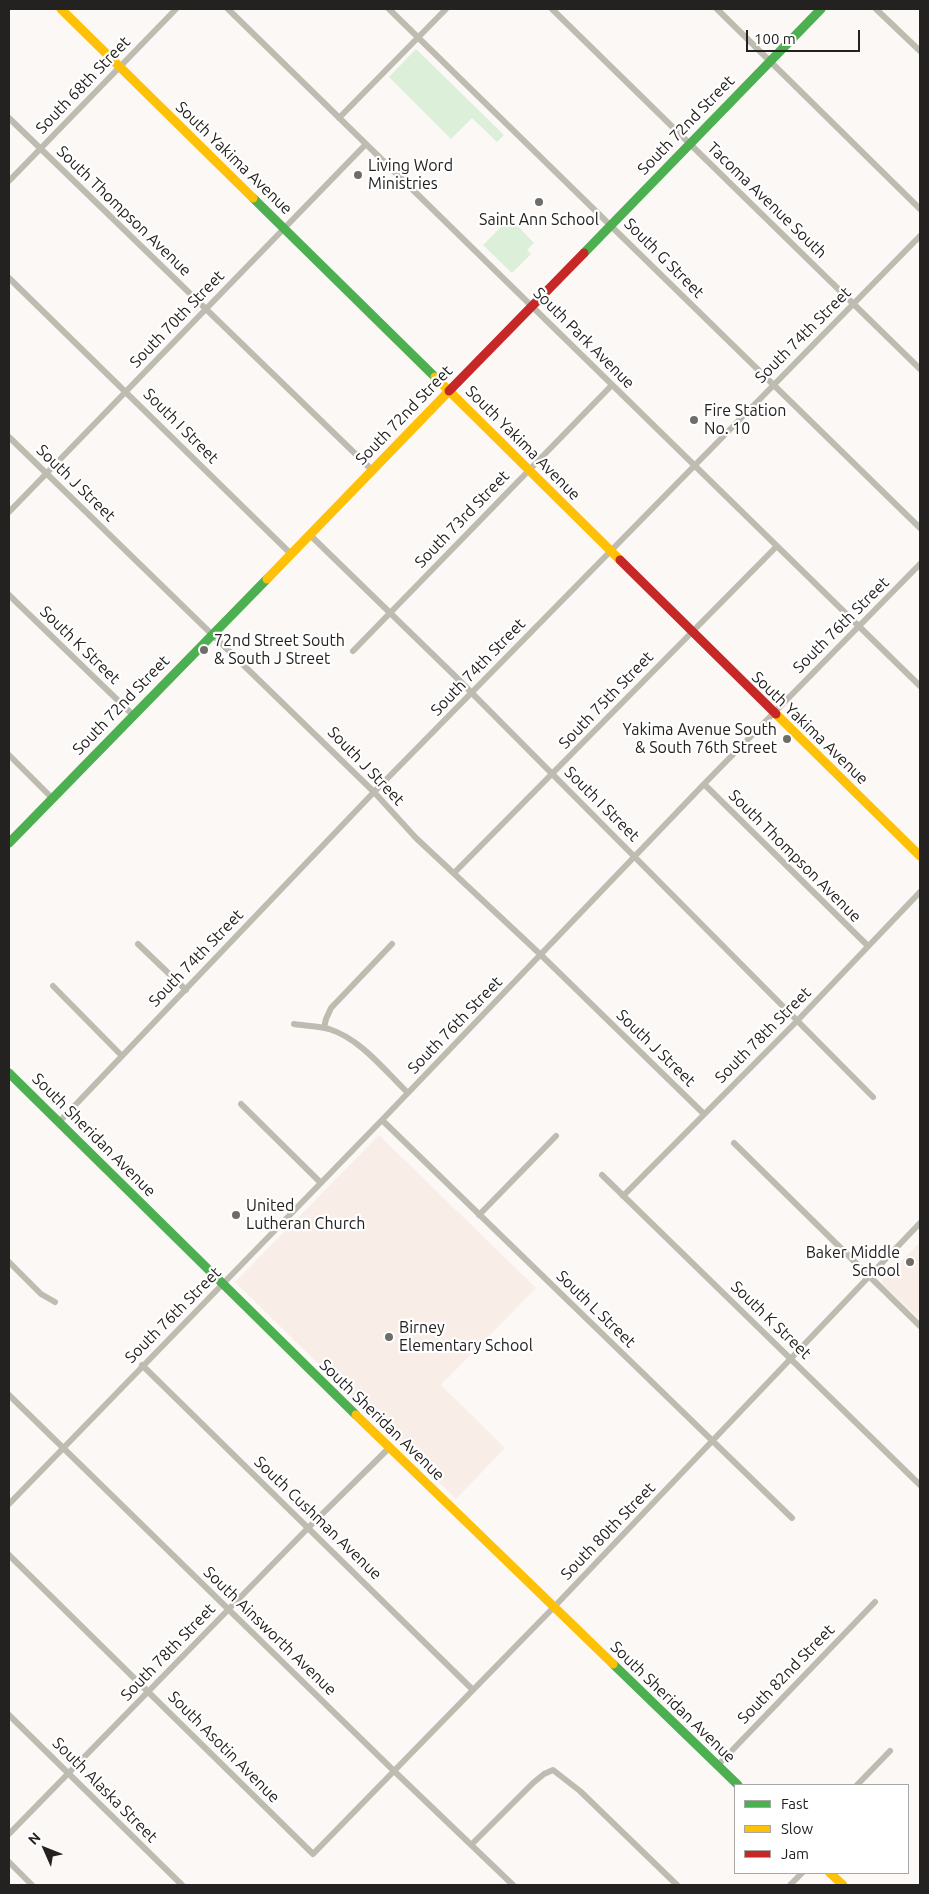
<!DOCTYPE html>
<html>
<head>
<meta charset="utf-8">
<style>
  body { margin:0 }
  #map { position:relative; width:929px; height:1894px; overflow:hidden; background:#fbf8f6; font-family:Ubuntu,sans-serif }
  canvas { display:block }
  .frame { position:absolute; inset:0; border:10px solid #242220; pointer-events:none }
  .legend { position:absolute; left:734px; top:1784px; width:175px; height:90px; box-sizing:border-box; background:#fff; border:1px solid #a7a7a6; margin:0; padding:6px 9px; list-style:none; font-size:15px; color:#242220 }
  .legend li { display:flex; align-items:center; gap:10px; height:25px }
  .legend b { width:25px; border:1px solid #a7a7a6 }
  .north { position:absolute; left:20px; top:1824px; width:50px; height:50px; -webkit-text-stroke:4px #fff; paint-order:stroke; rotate:314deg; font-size:14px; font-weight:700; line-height:20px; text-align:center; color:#242220 }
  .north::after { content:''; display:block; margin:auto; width:18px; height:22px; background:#242220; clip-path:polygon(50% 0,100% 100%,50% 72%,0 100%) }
  .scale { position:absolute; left:746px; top:30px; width:114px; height:22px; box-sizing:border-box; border:2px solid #242220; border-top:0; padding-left:6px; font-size:15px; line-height:18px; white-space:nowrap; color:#242220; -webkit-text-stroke:4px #fff; paint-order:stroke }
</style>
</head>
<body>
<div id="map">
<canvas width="929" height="1894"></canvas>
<div class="frame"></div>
<ul class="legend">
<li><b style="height:6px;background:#4caf50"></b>Fast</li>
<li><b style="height:6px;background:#ffc107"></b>Slow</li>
<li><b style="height:6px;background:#c62828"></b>Jam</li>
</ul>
<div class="north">N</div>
<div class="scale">100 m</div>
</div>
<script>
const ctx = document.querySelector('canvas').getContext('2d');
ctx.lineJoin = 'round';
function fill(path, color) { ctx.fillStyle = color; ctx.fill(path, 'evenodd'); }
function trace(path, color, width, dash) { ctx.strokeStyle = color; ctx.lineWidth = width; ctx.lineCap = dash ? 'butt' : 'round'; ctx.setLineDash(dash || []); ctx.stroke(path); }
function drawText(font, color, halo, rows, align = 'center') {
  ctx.font = font + ' Ubuntu,sans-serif'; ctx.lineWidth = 4.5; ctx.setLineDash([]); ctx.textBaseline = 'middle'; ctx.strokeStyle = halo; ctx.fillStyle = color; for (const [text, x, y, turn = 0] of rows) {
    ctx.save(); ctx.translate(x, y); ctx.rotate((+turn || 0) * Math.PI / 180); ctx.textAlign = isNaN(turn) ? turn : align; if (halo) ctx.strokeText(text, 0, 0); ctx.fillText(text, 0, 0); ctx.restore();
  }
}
fill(new Path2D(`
  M379,1135L536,1288L441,1385L505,1448L456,1499L235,1282Z
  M920,1242V1320L881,1282Z`), '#f9ede7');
fill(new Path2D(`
  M416,49L504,135L497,142L472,118L451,139L389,77Z
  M510,218L534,243L527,250L531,254L512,273L483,245Z`), '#dbefd9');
trace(new Path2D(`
  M228,9L920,686
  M389,9L920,528
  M552,9L920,369
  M717,9L920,209
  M876,9L920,51
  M9,118L372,470
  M339,118L446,9
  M9,181L176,9
  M9,278L290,553
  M9,437L374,792L416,838L541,955L704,1114
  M9,512L366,144
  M309,534L456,677L873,1097
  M9,595L133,715
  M353,651L612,385
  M9,755L52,798
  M704,784L868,946
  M454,873L777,546
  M138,944L186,990
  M53,986L122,1056
  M294,1024C305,1026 318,1026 329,1029C361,1039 385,1071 408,1093
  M324,1028L326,1019L331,1008L392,944
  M241,1104L321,1183
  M382,1120L792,1518
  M59,1122L374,792L920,236
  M734,1143L920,1326
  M602,1175L920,1485
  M623,1196L797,1021L920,892
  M479,1215L556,1136
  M9,1262L41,1294L55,1302
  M142,1365L473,1690
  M9,1395L393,1770L513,1885
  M9,1504L382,1120L704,784L920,564
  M9,1555L313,1854L554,1607L920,1223
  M9,1715L182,1885
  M717,1766L875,1602
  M857,1785L890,1751
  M9,1834L308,1528L389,1448
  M471,1845L533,1783L544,1774L553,1770L580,1791L677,1885
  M9,1862L32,1885
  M790,1885L802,1873`), '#bebcb1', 6);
trace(new Path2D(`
  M253,198L435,377
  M584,253L821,9
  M9,843L267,579
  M9,1073L356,1415
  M613,1664L738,1785`), '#4caf50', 9);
trace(new Path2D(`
  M61,9L253,198
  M435,377L620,560
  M267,579L449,391
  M776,714L920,856
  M356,1415L613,1664
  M830,1873L843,1885`), '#ffc107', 9);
trace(new Path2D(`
  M449,391L584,253
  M620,560L776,714`), '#c62828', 9);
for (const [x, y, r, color] of [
  [358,175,5,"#6f6d6b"],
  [539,202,5,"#6f6d6b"],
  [694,420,5,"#6f6d6b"],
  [204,650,5,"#6f6d6b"],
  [787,739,5,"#6f6d6b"],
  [236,1215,5,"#6f6d6b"],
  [910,1262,5,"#6f6d6b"],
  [389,1337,5,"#6f6d6b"]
]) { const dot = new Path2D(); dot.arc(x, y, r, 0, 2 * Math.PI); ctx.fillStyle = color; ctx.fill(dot); trace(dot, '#fff', 2); }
drawText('16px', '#242220', '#fff', [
  ["South 68th Street",83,85,-46],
  ["South 72nd Street",686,125,-46],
  ["South Yakima Avenue",234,158,44],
  ["Tacoma Avenue South",767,200,44],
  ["South Thompson Avenue",124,211,44],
  ["South G Street",664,258,45],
  ["South 70th Street",177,319,-46],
  ["South 74th Street",803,335,-45],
  ["South Park Avenue",584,338,45],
  ["South 72nd Street",404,415,-46],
  ["South I Street",181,426,45],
  ["South Yakima Avenue",523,443,45],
  ["South J Street",76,483,44],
  ["South 73rd Street",462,519,-46],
  ["South 76th Street",841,625,-45],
  ["South K Street",80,645,44],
  ["South 74th Street",478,667,-46],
  ["South 75th Street",606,700,-46],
  ["South 72nd Street",121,705,-46],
  ["South Yakima Avenue",810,728,44],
  ["South J Street",366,766,46],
  ["South I Street",602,804,45],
  ["South Thompson Avenue",795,856,45],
  ["South 74th Street",196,958,-46],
  ["South 76th Street",455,1025,-46],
  ["South 78th Street",763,1035,-45],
  ["South J Street",656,1048,44],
  ["South Sheridan Avenue",94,1135,45],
  ["South L Street",596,1309,44],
  ["South 76th Street",173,1315,-45],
  ["South K Street",771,1320,44],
  ["South Sheridan Avenue",382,1420,44],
  ["South Cushman Avenue",318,1518,44],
  ["South 80th Street",608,1531,-46],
  ["South Ainsworth Avenue",270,1631,44],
  ["South 78th Street",168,1652,-46],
  ["South 82nd Street",786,1674,-46],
  ["South Sheridan Avenue",673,1702,44],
  ["South Asotin Avenue",224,1747,45],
  ["South Alaska Street",105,1790,45]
]);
drawText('16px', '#242220', '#fff', [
  ["Living Word",368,166],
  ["Ministries",368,184],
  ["Saint Ann School",539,220,"center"],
  ["Fire Station",704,411],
  ["No. 10",704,429],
  ["72nd Street South",214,641],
  ["& South J Street",214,659],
  ["Yakima Avenue South",777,730,"right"],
  ["& South 76th Street",777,748,"right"],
  ["United",246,1206],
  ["Lutheran Church",246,1224],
  ["Baker Middle",900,1253,"right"],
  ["School",900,1271,"right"],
  ["Birney",399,1328],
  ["Elementary School",399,1346]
], 'left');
</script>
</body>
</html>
